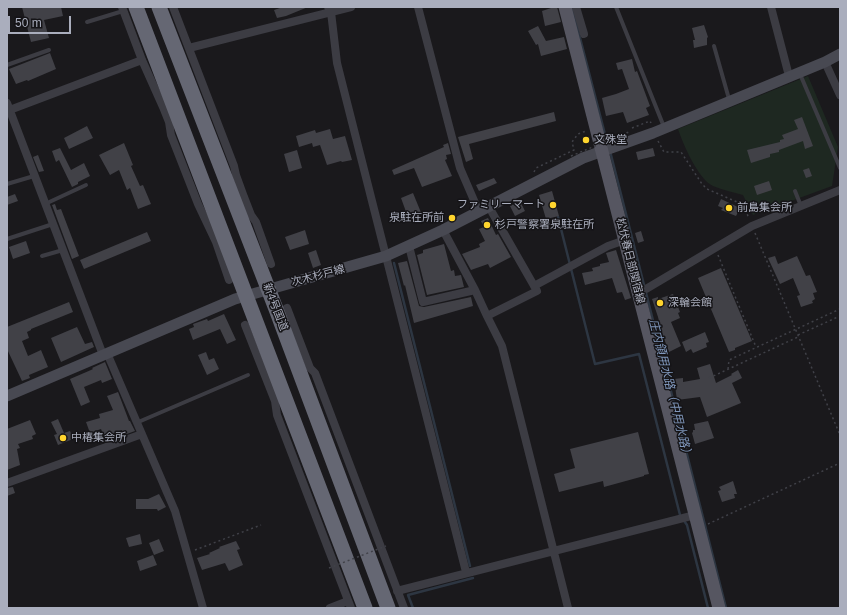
<!DOCTYPE html>
<html>
<head>
<meta charset="utf-8">
<style>
  body { margin:0 }
  #map { position:relative; width:847px; height:615px; overflow:hidden; background:#1a191c; font-family:Helvetica,sans-serif }
  canvas { display:block }
  .frame { position:absolute; inset:0; border:8px solid #aaaebd; pointer-events:none }
  .scale { position:absolute; left:8px; top:16px; width:63px; height:18px; box-sizing:border-box; border:2px solid #aaaebd; border-top:0; padding-left:5px; font-size:12px; line-height:14px; white-space:nowrap; color:#aaaebd; -webkit-text-stroke:3px #151417; paint-order:stroke }
</style>
</head>
<body>
<div id="map">
<canvas width="847" height="615"></canvas>
<div class="frame"></div>
<div class="scale">50 m</div>
</div>
<script>
const ctx = document.querySelector('canvas').getContext('2d');
ctx.lineJoin = 'round';
function fill(path, color) { ctx.fillStyle = color; ctx.fill(path, 'evenodd'); }
function trace(path, color, width, dash) { ctx.strokeStyle = color; ctx.lineWidth = width; ctx.lineCap = dash ? 'butt' : 'round'; ctx.setLineDash(dash || []); ctx.stroke(path); }
function drawText(font, color, halo, rows, align = 'center') {
  ctx.font = font + ' Helvetica,"Noto Sans JP",sans-serif'; ctx.lineWidth = 3; ctx.setLineDash([]); ctx.textBaseline = 'middle'; ctx.strokeStyle = halo; ctx.fillStyle = color; for (const [text, x, y, turn = 0] of rows) {
    ctx.save(); ctx.translate(x, y); ctx.rotate((+turn || 0) * Math.PI / 180); ctx.textAlign = isNaN(turn) ? turn : align; if (halo) ctx.strokeText(text, 0, 0); ctx.fillText(text, 0, 0); ctx.restore();
  }
}
fill(new Path2D(`
  M808,76L838,147L832,186L753,215L743,195C733,192 723,190 713,186C698,179 683,144 678,129Z`), '#1e2821');
trace(new Path2D(`
  M572,7L608,146
  M610,151L726,608
  M558,217L595,364L639,354L680,515L687,525L708,608
  M394,263L470,566
  M413,608L408,595L473,578`), '#2d3642', 2.5);
fill(new Path2D(`
  M22,7H61L63,16L44,20L49,38L31,42Z
  M283,7H308L286,16L277,18L274,10Z
  M554,7H557L561,22L545,26L542,11Z
  M704,25L708,37L707,38V45L694,48L693,40H695L692,28Z
  M538,26L546,41L564,37L567,49L541,56L538,44L536,45L528,31Z
  M50,53L56,69L28,81L27,80L16,84L9,69Z
  M632,59L635,72L637,71L650,106L646,108L649,115L627,123L623,112L606,116L602,98L616,94L629,89L622,69L618,70L616,63Z
  M554,112L556,121L469,144L473,159L466,162L458,137Z
  M802,117L813,146L805,149L803,141L779,150V152L770,154V157L751,163L747,150L780,142V140L784,139L782,135L798,129L794,120Z
  M87,126L93,138L69,149L64,138Z
  M330,129L333,139L345,136L352,160L342,162L341,161L327,165L320,145L313,147L312,143L299,147L296,136L315,130L316,133Z
  M124,143L133,165L131,166L140,186L143,185L151,204L138,209L130,188L127,190L119,170L110,175L99,155Z
  M448,143L451,154L446,155L447,159L445,160L452,176L422,187L414,168L394,175L392,170L444,147L443,145Z
  M60,148L71,170L84,163L90,176L78,182V184L72,187L59,160L56,162L52,151Z
  M653,148L655,156L638,160L636,152Z
  M297,150L302,168L289,172L284,154Z
  M38,155L44,171L39,172L33,157Z
  M809,168L812,176L806,178L803,170Z
  M494,178L497,183L479,191L476,185Z
  M769,181L772,190L757,195L754,186Z
  M552,191L559,216L546,219L539,195Z
  M413,193L422,215L409,220L401,198Z
  M15,194L18,201L7,205V197Z
  M721,199L740,208L736,216L721,210L723,208L718,206Z
  M520,201L525,211L515,216L510,206Z
  M55,204L57,210L61,209L79,256L72,259L52,205Z
  M488,218L496,235L498,234L511,257L490,268L488,264L471,270L462,254L480,247L479,244L485,241L479,229L484,227L481,221Z
  M305,230L309,244L290,250L285,237Z
  M641,231L644,241L638,243L635,233Z
  M147,232L151,241L84,269L80,260Z
  M26,241L30,253L13,259L9,247Z
  M444,244L451,271L454,270L455,276L461,275L464,287L427,295L417,255L423,253V250Z
  M316,250L321,265L313,268L308,253Z
  M616,250L631,298L625,300L622,292L617,293L612,278L585,285L582,273L593,271L592,268L600,266V264L609,262L606,253Z
  M775,256L778,264L797,256L806,276L810,275L817,292L813,293L815,299L812,301L813,303L801,307L797,296L800,295L793,278L780,284L768,258Z
  M407,261L419,306L424,307L471,297L473,306L414,323L405,285L404,286L398,263Z
  M721,268L752,341L735,348V350L729,352L698,278Z
  M673,294L680,312L678,313L680,318L671,322L681,346L669,352L659,325H660L658,317L652,299L658,297V299Z
  M69,302L73,312L31,329V330L27,332L29,338L22,341L28,356L41,350L48,367L29,375L30,378L22,381L7,349V327Z
  M224,314L236,340L227,344L220,329L193,340L189,329L194,327L193,324L207,319L208,321Z
  M77,327L85,344L92,342L94,347L61,362L51,338Z
  M705,332L709,342L706,343L707,347L693,353L691,349L686,352L682,342Z
  M206,352L209,360L214,358L219,369L207,375L198,355Z
  M105,362L112,379L102,383L101,380L84,387L90,402L81,406L70,379L91,370L93,369L92,368Z
  M710,364L716,383L732,375L731,374L738,370L742,378L732,383L741,403L707,417L700,397L677,400L674,379L683,378V382L700,379L697,368Z
  M118,392L129,421H130L135,431L124,435L122,430L110,435L112,439L106,441L101,429L90,433L86,422L100,418L99,414L113,410L107,396Z
  M58,419L64,433L70,431L73,439L58,445L54,435L57,434L51,422Z
  M30,420L36,434L32,436L33,439L18,444L20,448L17,449L20,465L7,470V429Z
  M708,421L714,438L695,444L692,433L693,432V430H695L694,424Z
  M638,432L649,474L644,475V476L604,487L603,481L559,492L554,474L575,468L570,449Z
  M733,481L737,494H734L735,498L722,502L718,491L721,490L719,487Z
  M13,487L15,493L7,496V488Z
  M159,494L166,507L158,511L157,509H136V499H148Z
  M140,534L142,544L129,547L126,538Z
  M159,539L164,551L154,555L149,543Z
  M236,541L240,549L237,550L243,565L229,571L225,563L202,570L197,558L210,554L209,553L220,548L219,547Z
  M153,555L157,565L140,571L137,561Z`), '#414147');
trace(new Path2D(`
  M632,128L650,121L651,123
  M658,141L664,152H681L702,184L707,189L744,205L749,219
  M534,172L536,168L574,150L572,142L578,134L586,131
  M755,233L840,435
  M718,255L756,347
  M798,335L840,316
  M728,369L729,360L840,309
  M709,378L798,337
  M708,524L840,463
  M195,550L261,525`), '#404148', 1.5, [2, 3]);
trace(new Path2D(`
  M616,7L664,127
  M87,22L123,11
  M714,46L729,99
  M7,65L49,50
  M800,74L840,168
  M7,184L34,176
  M795,191L801,206
  M45,204L86,185
  M7,239L53,224
  M42,256L63,250
  M136,423L248,375`), '#3c3c43', 4);
trace(new Path2D(`
  M122,7L142,60L163,107L169,122L171,135L198,204L216,242L229,280
  M173,7L234,166L236,175L244,197L251,215L256,222L271,264
  M328,7L331,12L337,63L466,572
  M418,7L460,168L479,212
  M576,7L584,34
  M771,7L789,76
  M189,48L351,7
  M825,62L840,95
  M7,103L103,355
  M7,111L142,60
  M443,230L475,290L487,316L537,291L489,207
  M409,246L423,302L475,290
  M534,286L608,246L625,240
  M638,290L646,289L752,226L840,190
  M287,308L310,368L315,373L404,608
  M487,316L502,346L568,608
  M245,325L275,401L277,415L351,608
  M107,353L175,511L203,608
  M7,483L142,434
  M397,591L695,515
  M330,608L348,601`), '#3c3c43', 8);
trace(new Path2D(`
  M7,396L235,299L386,256L443,230L583,158L653,133L825,62L840,54`), '#484952', 11);
trace(new Path2D(`
  M565,7L719,608`), '#565661', 13);
trace(new Path2D(`
  M136,7L365,608
  M159,7L276,309L388,608`), '#656773', 15);
trace(new Path2D(`
  M571,156L629,132
  M329,568L386,546`), '#404148', 1.5, [2, 3]);
for (const [x, y, r, color] of [
  [586,140,4,"#ffd52e"],
  [553,205,4,"#ffd52e"],
  [729,208,4,"#ffd52e"],
  [452,218,4,"#ffd52e"],
  [487,225,4,"#ffd52e"],
  [660,303,4,"#ffd52e"],
  [63,438,4,"#ffd52e"]
]) { const dot = new Path2D(); dot.arc(x, y, r, 0, 2 * Math.PI); ctx.fillStyle = color; ctx.fill(dot); trace(dot, '#151417', 1.5); }
drawText('11px', '#aaaebd', '#151417', [
  ["文殊堂",594,140],
  ["ファミリーマート",545,205,"right"],
  ["前島集会所",737,208],
  ["泉駐在所前",444,218,"right"],
  ["杉戸警察署泉駐在所",495,225],
  ["深輪会館",668,303],
  ["中椿集会所",71,438]
], 'left');
drawText('11px', '#aaaebd', '#151417', [
  ["松伏春日部関宿線",630,261,76],
  ["次木杉戸線",318,276,-15],
  ["新4号国道",275,307,69]
]);
drawText('italic 12px', '#7f96ba', '#151417', [
  ["庄内領用水路（中用水路）",670,389,76]
]);
</script>
</body>
</html>
